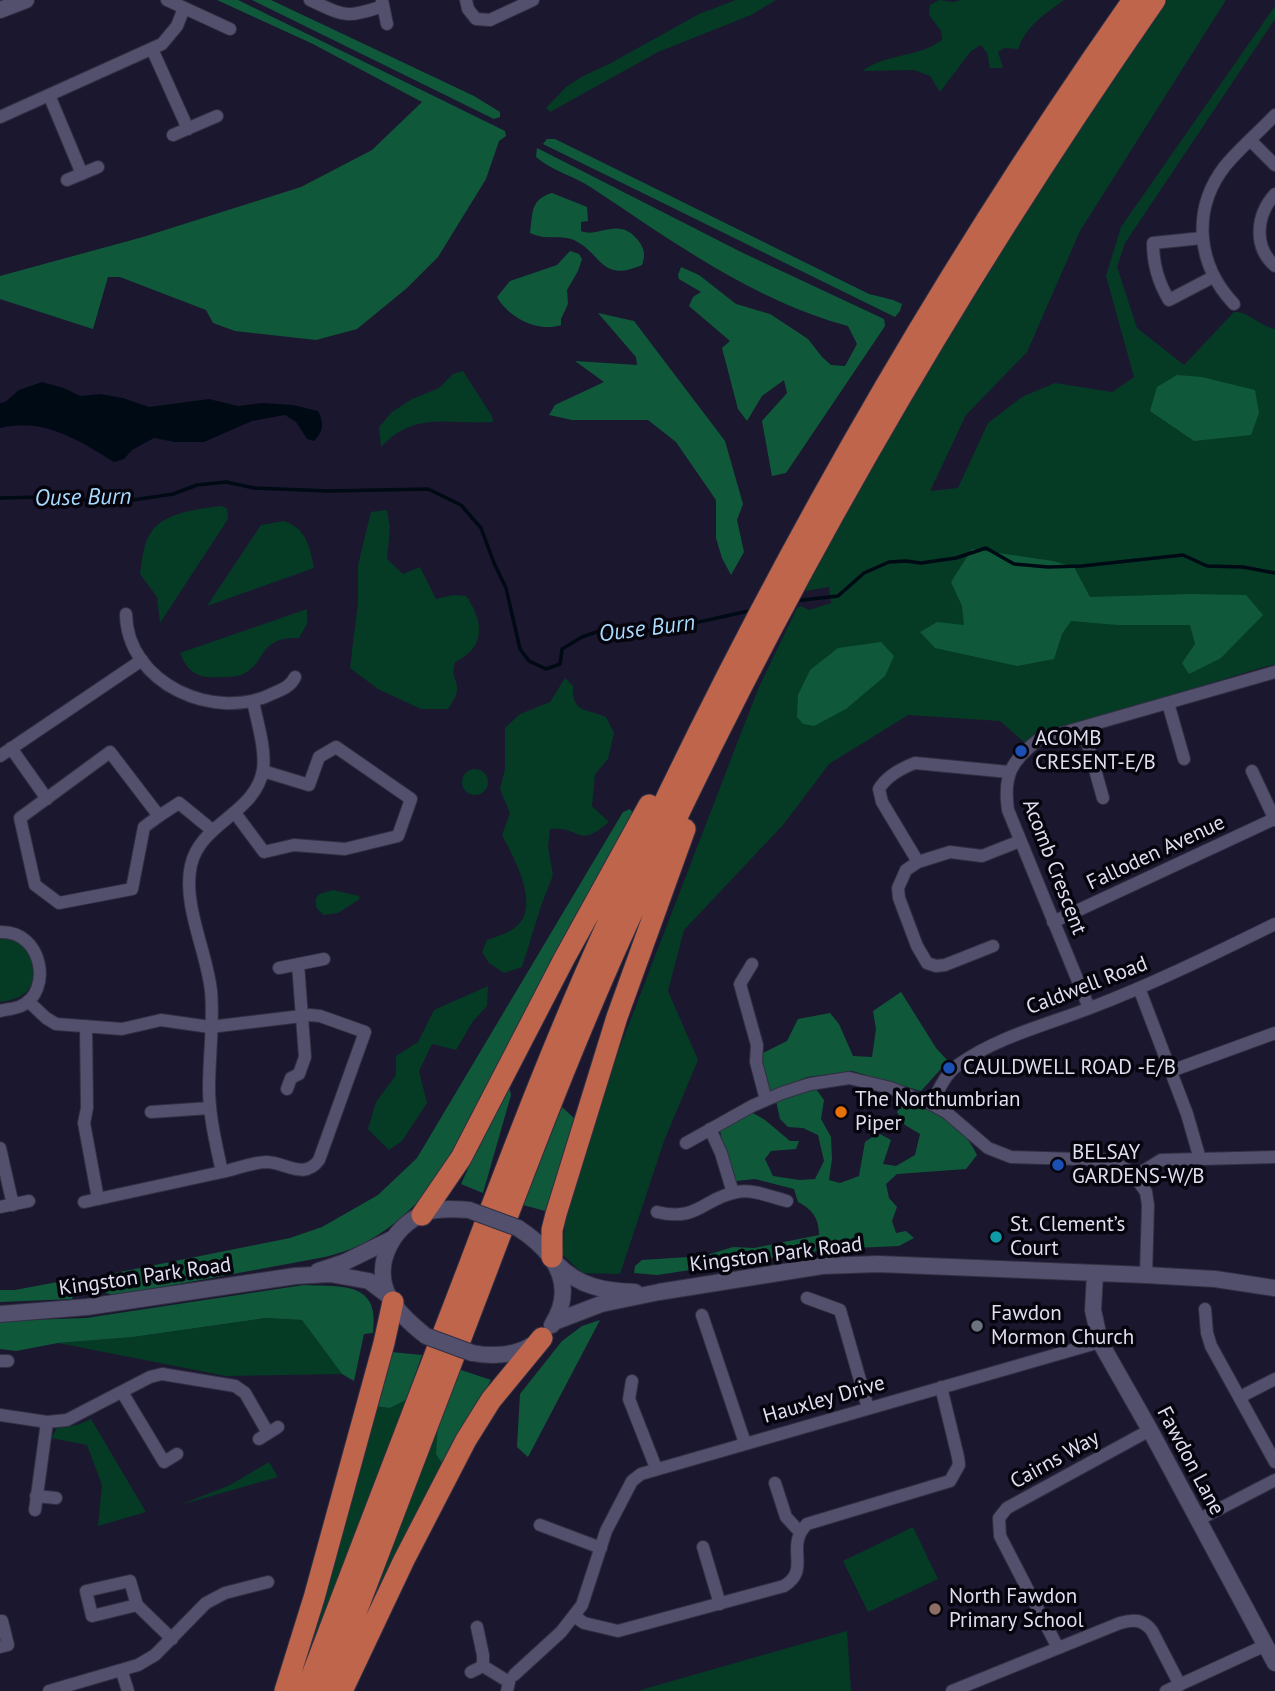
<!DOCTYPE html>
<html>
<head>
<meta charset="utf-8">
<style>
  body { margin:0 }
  canvas { display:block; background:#1a172f }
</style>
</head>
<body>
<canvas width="1275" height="1691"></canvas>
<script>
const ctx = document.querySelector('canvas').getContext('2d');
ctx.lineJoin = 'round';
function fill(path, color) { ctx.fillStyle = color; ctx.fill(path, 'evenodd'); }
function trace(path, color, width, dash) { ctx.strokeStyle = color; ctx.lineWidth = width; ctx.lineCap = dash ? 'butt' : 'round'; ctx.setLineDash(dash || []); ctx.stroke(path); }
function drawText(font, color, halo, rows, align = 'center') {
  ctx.font = font + ' "PT Sans",sans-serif'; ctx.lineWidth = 7; ctx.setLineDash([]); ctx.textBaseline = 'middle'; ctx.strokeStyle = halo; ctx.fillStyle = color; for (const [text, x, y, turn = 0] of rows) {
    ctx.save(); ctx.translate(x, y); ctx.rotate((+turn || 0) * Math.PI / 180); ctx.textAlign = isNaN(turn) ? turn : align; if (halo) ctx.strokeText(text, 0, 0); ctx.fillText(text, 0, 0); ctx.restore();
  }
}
fill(new Path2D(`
  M736,0H776L751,15L658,52L550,112L546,108L566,87L583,76L611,63L699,14Z
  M939,0L954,2L960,0H1064C1045,14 1026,26 1018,49L1005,48L998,52L1003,68H990L987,53L981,45L971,51L940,92L930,76L914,70L862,71C887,53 918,58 942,40L941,31L929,15L930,5Z
  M1167,0H1226L1080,231L1027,352L966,415L930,491L958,488L988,423L1022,397L1055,383L1112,392L1134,377L1106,276L1121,227L1275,6V19L1125,243L1117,267L1137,328L1184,365L1234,312C1248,311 1258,325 1275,329V665L1267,666L1032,737L1025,743L1000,721L908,715L829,764L783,825L684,930L668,991L698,1060L664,1141L620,1274L582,1273L563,1255L566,1207L620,1047L758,689L797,608L801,606L809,610L831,603L829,587L805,591L833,534L997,252Z
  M463,371L492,416L493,422C449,425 415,410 381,447L379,427L392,412L412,399L439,388L453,374Z
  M220,506L227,508L228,519L160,623L157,597L140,574C142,560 143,543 152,531C165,512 200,509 220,506Z
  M387,510L390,528L387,559L403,574L420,567L436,599L453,595L466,596C484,621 486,648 455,662C448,684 468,681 448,709H421L378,689L350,668L358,602V565L371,512Z
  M284,521C306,528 310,547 314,568L207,606L261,525Z
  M307,609V624L299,638C257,637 268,662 243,674C237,677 229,677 222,677C200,679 188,674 180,653Z
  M565,678L573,686C572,714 586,708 606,717L614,733L608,759L595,774L592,806L609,822C576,850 583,826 550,829L548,847L553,875L541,906L522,967L504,973L489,963L482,952L487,940C496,937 509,933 517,926C541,905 513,856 502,835L510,813L500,789L505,769V728L520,714L550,702Z
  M462 782a13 13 0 1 1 26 0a13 13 0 1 1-26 0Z
  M333,890L359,896L360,899L338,913L323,915L316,907V898L319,894Z
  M9,937C35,945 46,985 17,998C12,1000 5,1001 0,1002V938Z
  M488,986L487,1006L473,1021L456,1050L432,1044L419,1071L427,1103L402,1141L389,1150L368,1129L376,1102L396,1075V1056L418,1042L434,1010Z
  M266,1318L302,1320L342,1374L226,1376L58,1343L133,1337Z
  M406,1400L295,1691L374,1406L390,1408Z
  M91,1419L146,1512L98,1526L102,1485L87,1445L51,1438L57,1428L77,1425Z
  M438,1422L446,1469L336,1691Z
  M269,1462L278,1477L180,1505L230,1485Z
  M913,1527L938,1579L868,1612L843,1561Z
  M847,1631L851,1691H637Z`), '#053a24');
fill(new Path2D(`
  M217,0H238L505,131L506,136L499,141L486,179L438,257L407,288L357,329L316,340L235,331L213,323L206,310L120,277H108L93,329L0,299V276L143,237L301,187L372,150L422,102L313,44Z
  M252,0H271L474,96L500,112V117L494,119Z
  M547,139H555L869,294L893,300L902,304L900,311L895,317L543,144Z
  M537,148L743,253L884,319L885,326L786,473L772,476L762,421L787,393L784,380L762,396L747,421L738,409L722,348L730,341L689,306L693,297L701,292L679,279L678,275L681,267L699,275L736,304L770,314L808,339L822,357L831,365L845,366L857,344L848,326C754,301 672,241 592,188C574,176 552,171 536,157Z
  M552,193L587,207L588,221L581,222V231C599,239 620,214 640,243C645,251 645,257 642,265C600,283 603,254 574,240C559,234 547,241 530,233C533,212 530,200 552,193Z
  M570,251L579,254L582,259L578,271L567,290L568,304L561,319V325C538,333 508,317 497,297L510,281L557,265Z
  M598,313L634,321L725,441L743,504L737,520L744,552L731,575L722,558L716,538V500L676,442L648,420H572L549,415L555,405L604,382L575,361L637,365L636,357Z
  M1177,375L1202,377L1255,390L1259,413L1251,435L1194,441L1150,411L1157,387Z
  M972,549L1053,561L1074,567L1090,597L1190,594L1246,595L1263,615L1221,658L1189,674L1182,663L1195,644L1190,625H1117L1071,621L1062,634L1054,659L1017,666L935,648L920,632L937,622L964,625L962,606L951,582Z
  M881,642L894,656L885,676L846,709L814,726L803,724L797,717L798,695L810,670L838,648Z
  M630,809L635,816L438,1181C403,1218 376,1245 325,1257L114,1296L90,1286V1278L290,1238L322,1227L378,1195L417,1158L623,812Z
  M901,992L936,1048L948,1061L921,1091L852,1071L807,1077L770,1094L761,1054L787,1041L798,1019L830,1013L839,1024L853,1056L872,1057L876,1029L873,1011Z
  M508,1082L511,1095L483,1193L461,1184Z
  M816,1089L824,1100L821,1119L831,1137L832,1159L829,1180L840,1183L859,1176L865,1142L878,1133L891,1140L883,1164L896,1166L915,1155L920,1134L905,1125L897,1112L903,1100C936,1113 961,1121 977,1155L966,1169L897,1174L886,1184L889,1198L897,1207L892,1221L896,1233L906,1231L914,1238L899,1246L832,1249L657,1275L634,1273L635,1266L642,1260L704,1256L733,1247L754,1248L819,1235C819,1218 812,1209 798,1202L794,1189L755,1179L736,1181L724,1152L720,1130L737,1118L753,1113L765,1120L790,1141H799L796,1149L771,1151L765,1159L773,1176L799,1180L815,1179L824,1161L818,1135L803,1128L788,1127L780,1119L776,1101Z
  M562,1107L575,1119L549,1212L523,1205Z
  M63,1281L68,1284L74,1293L72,1299L0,1302V1290H15Z
  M304,1285C343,1287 380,1281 373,1333L364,1334L354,1381L342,1374L302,1320L266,1318L133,1337L58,1343L16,1351L0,1349V1321L86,1318Z
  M600,1320L528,1457L517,1447L520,1394L562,1341L582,1326Z
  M391,1352L422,1355L406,1400L390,1408L374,1406Z
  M458,1369L491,1380L446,1469L436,1454L438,1422Z`), '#0f593a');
fill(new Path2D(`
  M42,382L64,388L80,396L100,394L123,398L149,407L209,399L238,406L262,403L293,405L318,411C324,423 324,431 314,441L307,439L296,422L285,415L252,421L204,442H175L154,438L132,450L124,459L114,462C79,440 43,417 0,428V403L5,402L19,390Z`), '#000a15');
trace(new Path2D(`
  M0,498L38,497L120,502L173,494L197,485L226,482L254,488L329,491L428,489L461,505L481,528L494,563L506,588L520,649L529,661L546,669L560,664L562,649L582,637L599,631L635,632L667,629L753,610
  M794,601L838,596L864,573L889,562L906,561L921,563L956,558L986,548L1014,564L1048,567L1082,566L1183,555L1207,566L1243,567L1275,573`), '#000a15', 3.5);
const minor = new Path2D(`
  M167,0L230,29
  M310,0C345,16 345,19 383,6
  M382,0L387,24
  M466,0L468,9L476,19L490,20L533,0
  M152,49L188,129
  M49,95L82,174
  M0,117L162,44L177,26L184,8
  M173,135L217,116
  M1251,141L1275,165
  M67,180L98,167
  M1275,194C1256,215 1253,247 1275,266
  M1202,238L1153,243C1153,264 1158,282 1169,300L1213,277
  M1234,304C1197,265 1191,210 1225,166C1240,148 1259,132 1275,115
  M126,614C127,684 216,723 274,693C283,689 291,686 295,677
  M1168,703L1184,759
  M1083,727L1103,798
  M11,748L47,799
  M110,752L159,816L144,827L132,889L59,903L35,885L20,818Z
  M0,756L142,660
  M1252,771L1275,820
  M235,813L264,852L294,845L345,849L398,836L411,799L336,747L319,757L309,785L263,771
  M159,816L179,803L212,830
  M918,862L882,802L879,789C886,777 902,768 915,763L1009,772
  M1053,922L1274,819
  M0,932C43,930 53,992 21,1006C15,1009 7,1009 0,1011
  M993,946L945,965L936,966L927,963L917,946L899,898L898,888L906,870L918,862L950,852L982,856L1020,841
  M752,964L740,984L757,1045L756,1062L766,1100
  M279,968L324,959
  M1139,988L1187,1114L1200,1159
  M28,1001L46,1018L56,1024L122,1029L161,1020L210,1027L310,1015L320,1016L365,1032L319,1160C304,1180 287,1163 267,1162C253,1162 236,1169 222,1172
  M1089,1008L1008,810C1003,776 1011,761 1038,740L1275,672
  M86,1026L87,1108L84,1123L98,1199
  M1171,1071L1275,1033
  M287,1089L291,1078L299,1074L305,1057L298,964
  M931,1104C939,1090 945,1074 958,1065C997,1037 1046,1025 1090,1008C1153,984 1214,954 1275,924
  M151,1112L210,1108
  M710,1129L721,1153L733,1193
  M686,1143L752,1106L782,1093L810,1084L849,1078L891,1088L931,1104L946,1112L988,1148L1011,1157L1109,1160L1132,1172L1146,1192L1148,1205L1146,1275
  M0,1148L13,1205
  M1135,1176L1161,1160L1275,1157
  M84,1202L222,1172C216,1144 209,1116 209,1088C209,1056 214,1023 211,991C207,952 182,904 191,865C201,822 255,814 263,770C266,749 257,722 253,701
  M0,1207L29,1201
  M657,1212C699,1222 703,1198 737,1192C753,1189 771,1197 787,1201
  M807,1298L840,1310L868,1408
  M1205,1309L1207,1333L1211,1346L1275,1462
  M702,1315L745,1443
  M0,1361H8
  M632,1381L629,1399L656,1468
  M122,1392L164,1462L177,1454
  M1240,1397L1275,1379
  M0,1415L47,1422L67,1420L150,1377L162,1374L235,1386L245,1393L268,1433
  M259,1439L278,1427
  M775,1483L786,1517L799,1531
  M36,1496L56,1498
  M35,1510L47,1422
  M1198,1520L1275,1480
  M540,1525L601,1548
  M703,1547L720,1604
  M137,1605L130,1581L86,1591L92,1616L137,1605L172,1639
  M574,1616L584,1623L618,1631L784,1586C812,1569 784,1547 807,1524L950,1481L959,1465L958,1457L941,1387
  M0,1621H2L8,1645L0,1647
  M1058,1648L1000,1536L999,1518L1007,1508L1150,1430
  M483,1666L509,1682L507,1691
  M122,1672L128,1691
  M471,1672L483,1666V1655L477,1627
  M514,1675L561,1632L582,1605L606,1531L632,1481L641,1474L1100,1342
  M49,1691L138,1665L155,1655L206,1603L225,1593L268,1582
  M952,1691L1120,1623C1133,1619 1143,1619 1152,1631L1180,1685
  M1166,1691L1266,1645`);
const tertiary = new Path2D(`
  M0,10L26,0
  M518,1228C553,1251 578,1284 552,1325
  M557,1264C579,1287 605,1291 635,1292
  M318,1271L345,1262L392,1239
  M1095,1274L1093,1310L1100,1342L1150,1430L1275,1663
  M0,1314L87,1307L295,1276L330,1274L369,1281L389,1296
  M554,1322L601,1304L659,1292L822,1266L878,1264L1146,1275L1215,1279L1275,1288
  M426,1336C412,1325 398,1313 389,1297C371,1263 395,1221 431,1211C443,1208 456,1209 469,1210
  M472,1353C494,1357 515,1356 534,1344`);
const trunk = new Path2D(`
  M422,1215L461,1158L564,959L649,805
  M552,1257V1230L556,1214L617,1017L685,829
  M285,1691L314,1598L384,1343L393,1302
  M306,1691C360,1549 415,1407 469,1266C514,1147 559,1029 612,914C758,594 931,288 1133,0
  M326,1691C378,1555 430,1419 482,1283C528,1162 574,1040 628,922C775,598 952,292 1155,0
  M342,1691L404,1560L466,1440L491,1400L542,1338`);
trace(minor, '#312f42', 14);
trace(tertiary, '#312f42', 18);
trace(trunk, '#312f42', 23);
trace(minor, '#52506d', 12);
trace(tertiary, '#52506d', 16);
trace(trunk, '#be654c', 21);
const tertiaryBridge = new Path2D(`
  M469,1210L518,1228
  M426,1336L472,1353`);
trace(tertiaryBridge, '#312f42', 18, []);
trace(tertiaryBridge, '#52506d', 16);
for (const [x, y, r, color] of [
  [1021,751,7,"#1a4fb4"],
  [949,1068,7,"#1a4fb4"],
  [841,1112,7,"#e8710a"],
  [1058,1165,7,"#1a4fb4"],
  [996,1237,7,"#0f9aa8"],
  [977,1326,7,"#6b7280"],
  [935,1609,7,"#8d6e63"]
]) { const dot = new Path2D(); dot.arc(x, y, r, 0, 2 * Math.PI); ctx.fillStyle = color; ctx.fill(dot); trace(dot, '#06050e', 2.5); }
drawText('21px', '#dfdff0', '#06050e', [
  ["ACOMB",1035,739],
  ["CRESENT-E/B",1035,763],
  ["CAULDWELL ROAD -E/B",963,1068],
  ["The Northumbrian",855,1100],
  ["Piper",855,1124],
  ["BELSAY",1072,1153],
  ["GARDENS-W/B",1072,1177],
  ["St. Clement’s",1010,1225],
  ["Court",1010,1249],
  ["Fawdon",991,1314],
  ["Mormon Church",991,1338],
  ["North Fawdon",949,1597],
  ["Primary School",949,1621]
], 'left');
drawText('21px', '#dfdff0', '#06050e', [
  ["Falloden Avenue",1156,853,-25],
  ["Acomb Crescent",1054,867,69],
  ["Caldwell Road",1087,986,-21],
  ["Kingston Park Road",776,1255,-7],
  ["Kingston Park Road",145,1277,-8],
  ["Hauxley Drive",824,1400,-16],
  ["Cairns Way",1055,1460,-29],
  ["Fawdon Lane",1190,1461,62]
]);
drawText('italic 23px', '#a8dbfd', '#06050e', [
  ["Ouse Burn",83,498,-1],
  ["Ouse Burn",647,629,-7]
]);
</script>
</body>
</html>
